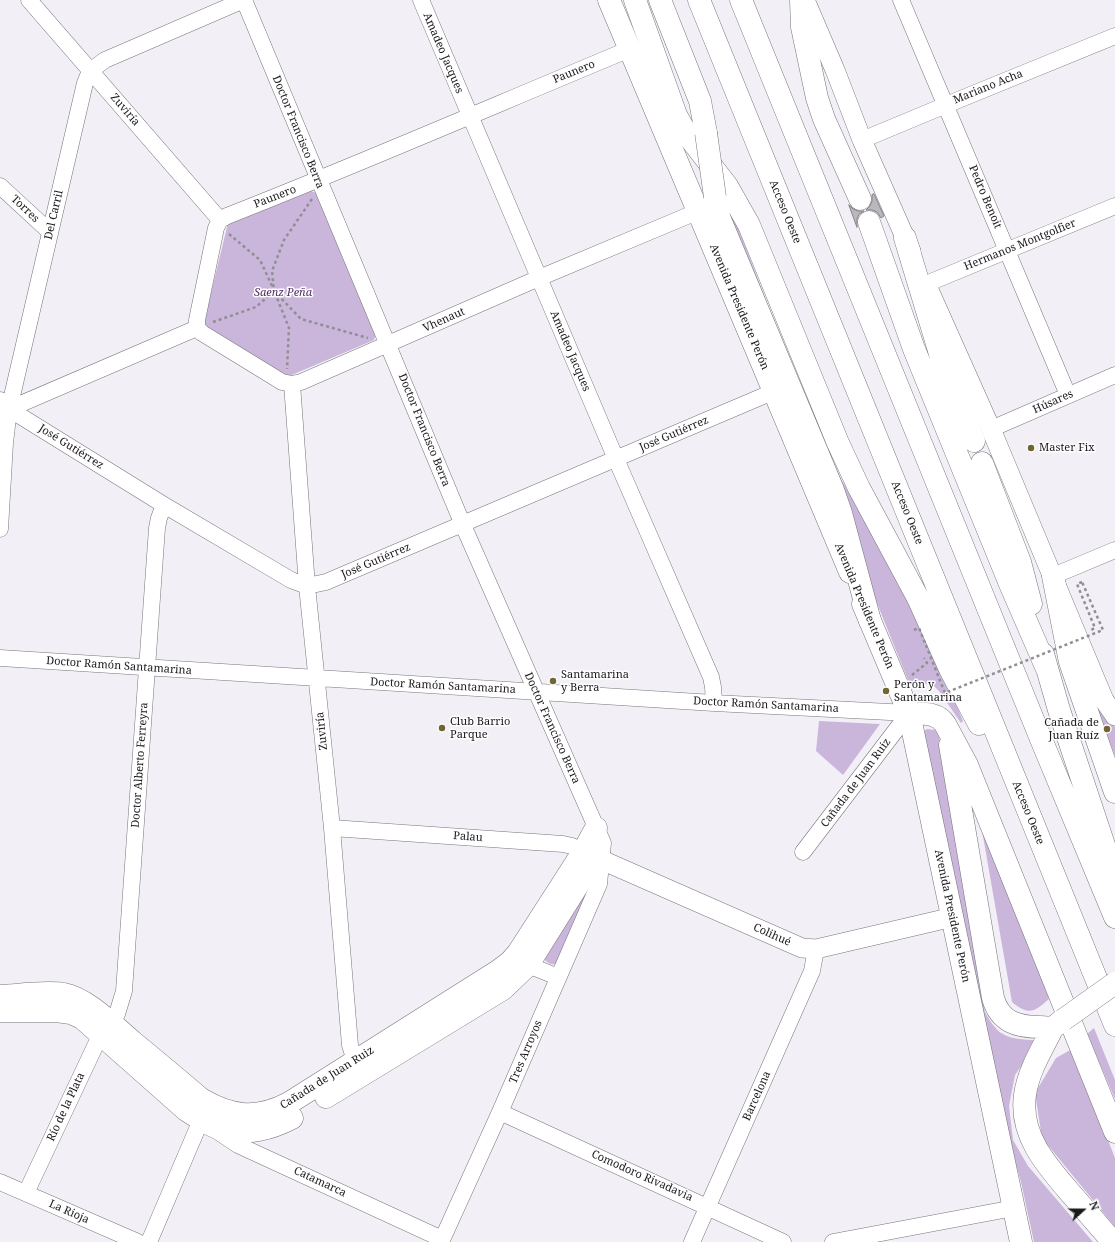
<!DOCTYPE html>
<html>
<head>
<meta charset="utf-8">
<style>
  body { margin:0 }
  #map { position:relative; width:1115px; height:1242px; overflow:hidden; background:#f3eff6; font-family:"Noto Serif",serif }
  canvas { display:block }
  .north { position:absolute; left:1063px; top:1190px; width:40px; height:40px; -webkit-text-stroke:3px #fefefe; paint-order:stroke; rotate:69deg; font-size:11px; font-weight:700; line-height:16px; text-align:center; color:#1a181b }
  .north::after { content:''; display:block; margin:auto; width:14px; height:18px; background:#1a181b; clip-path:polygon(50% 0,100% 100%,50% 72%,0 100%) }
</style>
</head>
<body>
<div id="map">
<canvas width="1115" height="1242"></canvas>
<div class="north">N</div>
</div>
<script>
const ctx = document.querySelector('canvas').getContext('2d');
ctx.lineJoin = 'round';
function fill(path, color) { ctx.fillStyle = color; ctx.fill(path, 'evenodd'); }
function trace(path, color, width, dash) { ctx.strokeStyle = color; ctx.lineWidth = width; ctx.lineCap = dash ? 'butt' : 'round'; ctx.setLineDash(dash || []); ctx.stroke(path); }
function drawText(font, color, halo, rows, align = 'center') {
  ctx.font = font + ' "Noto Serif",serif'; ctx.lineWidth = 3; ctx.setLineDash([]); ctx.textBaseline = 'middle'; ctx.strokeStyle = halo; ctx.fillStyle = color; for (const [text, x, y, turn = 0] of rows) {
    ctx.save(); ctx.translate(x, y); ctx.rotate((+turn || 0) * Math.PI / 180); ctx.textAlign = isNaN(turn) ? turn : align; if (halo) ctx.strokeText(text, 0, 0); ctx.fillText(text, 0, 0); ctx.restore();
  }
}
fill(new Path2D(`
  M716,185L722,187L777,328L841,479L888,558L937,657L963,721L961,723L939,691L932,684L910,685L866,576Z
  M309,190L316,193L376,333L374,340L287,377L203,326L228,223Z
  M1081,666L1103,712L1115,727V756Z
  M819,721L880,724L843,775L816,751Z
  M927,729L935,730L939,737L965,886L985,1012C988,1018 996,1031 1003,1034C1012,1040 1031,1040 1041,1040L1035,1046L1015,1075L1009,1106L1013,1140L1028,1166L1093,1242H1034L1021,1182L1002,1114L924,731Z
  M984,817L1049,999C1034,1012 1029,1016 1012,1002L980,819Z
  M589,882L593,883L556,964C550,965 545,962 543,956Z
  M1094,1028L1115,1080V1099L1087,1034Z
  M1072,1049L1115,1158V1227L1042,1138L1035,1093L1056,1058Z`), '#cab5db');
const building = new Path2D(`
  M874,194L884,216L881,218L877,212L872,210H866L870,206L872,201V195Z
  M849,205L853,209L858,211H864L859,214L857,219V227Z`);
fill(building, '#bbb7be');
trace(building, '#848187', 1);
const minor = new Path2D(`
  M29,0L220,220
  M244,0L463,525L603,843L599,884L500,1112L441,1242
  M421,0L616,459L711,677L713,687L714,703
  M901,0L1068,395
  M862,140L946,105L1115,36
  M0,186L50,232
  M926,284L1115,206
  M197,328V320L216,228L220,220L227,216C362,163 495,105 630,49
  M197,328L202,333L282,382L292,384L301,382L539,278L699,211
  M292,384L307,586L332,828L350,1045L358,1071
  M0,400L9,409L164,505L291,580L307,586L326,582L775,391
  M2,412L197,328
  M991,429L1115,375
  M0,529L5,443L9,409L85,83L90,71L105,60L244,0
  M1053,576L1115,550
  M0,658L714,703L909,713
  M332,828L563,844L572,846L583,852
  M803,852L909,713
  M528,965L558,977
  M500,1112L783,1242
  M217,1131L238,1145L442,1239
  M0,1182L138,1242
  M26,1193L97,1042L117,1014L124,991L157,528L159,518L164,505
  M149,1242L201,1120L207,1111
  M692,1242L812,971L816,949
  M833,1242L1014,1208`);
const tertiary = new Path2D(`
  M805,0L835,70L862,140L911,251
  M929,290L991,429L1104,700L1115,716
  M588,854L802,948L816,949L953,917`);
const secondary = new Path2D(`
  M609,0L850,572
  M1053,576L1070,662L1115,792
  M863,604L909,713L1021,1242
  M909,713C923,714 937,712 945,724L967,765L1115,1132
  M950,745L993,998C1000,1022 1017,1027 1040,1027C1044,1027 1049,1028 1053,1027C1056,1026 1060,1022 1063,1020
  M0,996C21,995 44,991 64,994C87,998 115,1027 133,1042C156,1061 179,1080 201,1099C232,1117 257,1120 289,1103L498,971L510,962L518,953L583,852L596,828
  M0,1011H56L71,1013L82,1018L186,1110C197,1117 209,1126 222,1129C245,1136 271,1129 292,1118
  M1053,1027C1043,1048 1028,1071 1025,1095C1019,1136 1048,1167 1073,1196C1086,1211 1100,1227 1113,1242
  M326,1097L503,989L528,965L583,877L601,859`);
const motorway = new Path2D(`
  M635,0L676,115L686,133L727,186L749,225L838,443L859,488L918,598L950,669L979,724
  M660,0L700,101L706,133
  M699,0L1115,1025
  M741,0L1041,739L1115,917
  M801,0L802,27L817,98L824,119L860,199
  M715,197L719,217L833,490L841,513L870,621
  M869,222L914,349L1010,584L1047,669
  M905,238L944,367L974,441
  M982,463L1020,562L1031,604
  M1043,654L1059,710L1115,878`);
trace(minor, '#79757b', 17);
trace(tertiary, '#79757b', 20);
trace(secondary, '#79757b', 23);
trace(motorway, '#79757b', 23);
trace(new Path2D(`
  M312,199L284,240L272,271L274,291L301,319L368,338
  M229,234L260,260L273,288
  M275,293L289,328L287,369
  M213,322L256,307L274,291
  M1082,582L1077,584L1095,628L1091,630
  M912,675L927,663L924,658`), '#928f94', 2.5, [3, 3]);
trace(minor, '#fff', 16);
trace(tertiary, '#fff', 19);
trace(secondary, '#fff', 22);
trace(motorway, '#fff', 22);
const secondaryBridge = new Path2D(`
  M1063,1020L1115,983`);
const motorwayBridge = new Path2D(`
  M706,133L715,197`);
trace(secondaryBridge, '#79757b', 23, []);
trace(motorwayBridge, '#79757b', 23, []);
trace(new Path2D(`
  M914,630L919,628L945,693L1103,630L1082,582`), '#928f94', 2.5, [3, 3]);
trace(secondaryBridge, '#fff', 22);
trace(motorwayBridge, '#fff', 22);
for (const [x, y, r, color] of [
  [1031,448,4,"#6f6633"],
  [553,681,4,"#6f6633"],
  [886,691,4,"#6f6633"],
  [442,728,4,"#6f6633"],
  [1107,729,4,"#6f6633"]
]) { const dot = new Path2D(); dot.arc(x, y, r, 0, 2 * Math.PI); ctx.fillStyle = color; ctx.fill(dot); trace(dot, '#fefefe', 1.5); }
drawText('11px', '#1a181b', '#fefefe', [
  ["Amadeo Jacques",443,53,67],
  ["Paunero",574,72,-22],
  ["Mariano Acha",988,87,-22],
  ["Zuviría",125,110,49],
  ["Doctor Francisco Berra",298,132,68],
  ["Paunero",275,197,-21],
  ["Pedro Benoit",985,197,67],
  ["Torres",25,209,43],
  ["Acceso Oeste",785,212,68],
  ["Del Carril",54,215,-77],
  ["Hermanos Montgolfier",1020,245,-22],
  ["Avenida Presidente Perón",739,307,67],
  ["Vhenaut",444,320,-24],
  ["Amadeo Jacques",570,351,67],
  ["Húsares",1053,402,-24],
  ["Doctor Francisco Berra",424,430,68],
  ["José Gutiérrez",674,434,-23],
  ["José Gutiérrez",71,447,32],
  ["Acceso Oeste",907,513,68],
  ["José Gutiérrez",376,561,-23],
  ["Avenida Presidente Perón",864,606,67],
  ["Doctor Ramón Santamarina",119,666,4],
  ["Doctor Ramón Santamarina",443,686,3],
  ["Doctor Ramón Santamarina",766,705,3],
  ["Doctor Francisco Berra",552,728,66],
  ["Zuviría",322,731,-96],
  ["Doctor Alberto Ferreyra",140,765,-86],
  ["Cañada de Juan Ruiz",856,783,-53],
  ["Acceso Oeste",1028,813,68],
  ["Palau",468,837,4],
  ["Avenida Presidente Perón",952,916,78],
  ["Colihué",772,935,24],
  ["Tres Arroyos",526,1052,-67],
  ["Cañada de Juan Ruiz",327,1078,-32],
  ["Barcelona",757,1096,-66],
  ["Río de la Plata",66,1107,-65],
  ["Comodoro Rivadavia",642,1176,24],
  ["Catamarca",320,1182,25],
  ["La Rioja",69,1212,24]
]);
drawText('italic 11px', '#502d67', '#fefefe', [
  ["Saenz Peña",283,293]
]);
drawText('11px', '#1a181b', '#fefefe', [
  ["Master Fix",1039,448],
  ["Santamarina",561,675],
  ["y Berra",561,688],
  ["Perón y",894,685],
  ["Santamarina",894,698],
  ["Club Barrio",450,722],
  ["Parque",450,735],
  ["Cañada de",1099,723,"right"],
  ["Juan Ruíz",1099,736,"right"]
], 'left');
</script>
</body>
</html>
